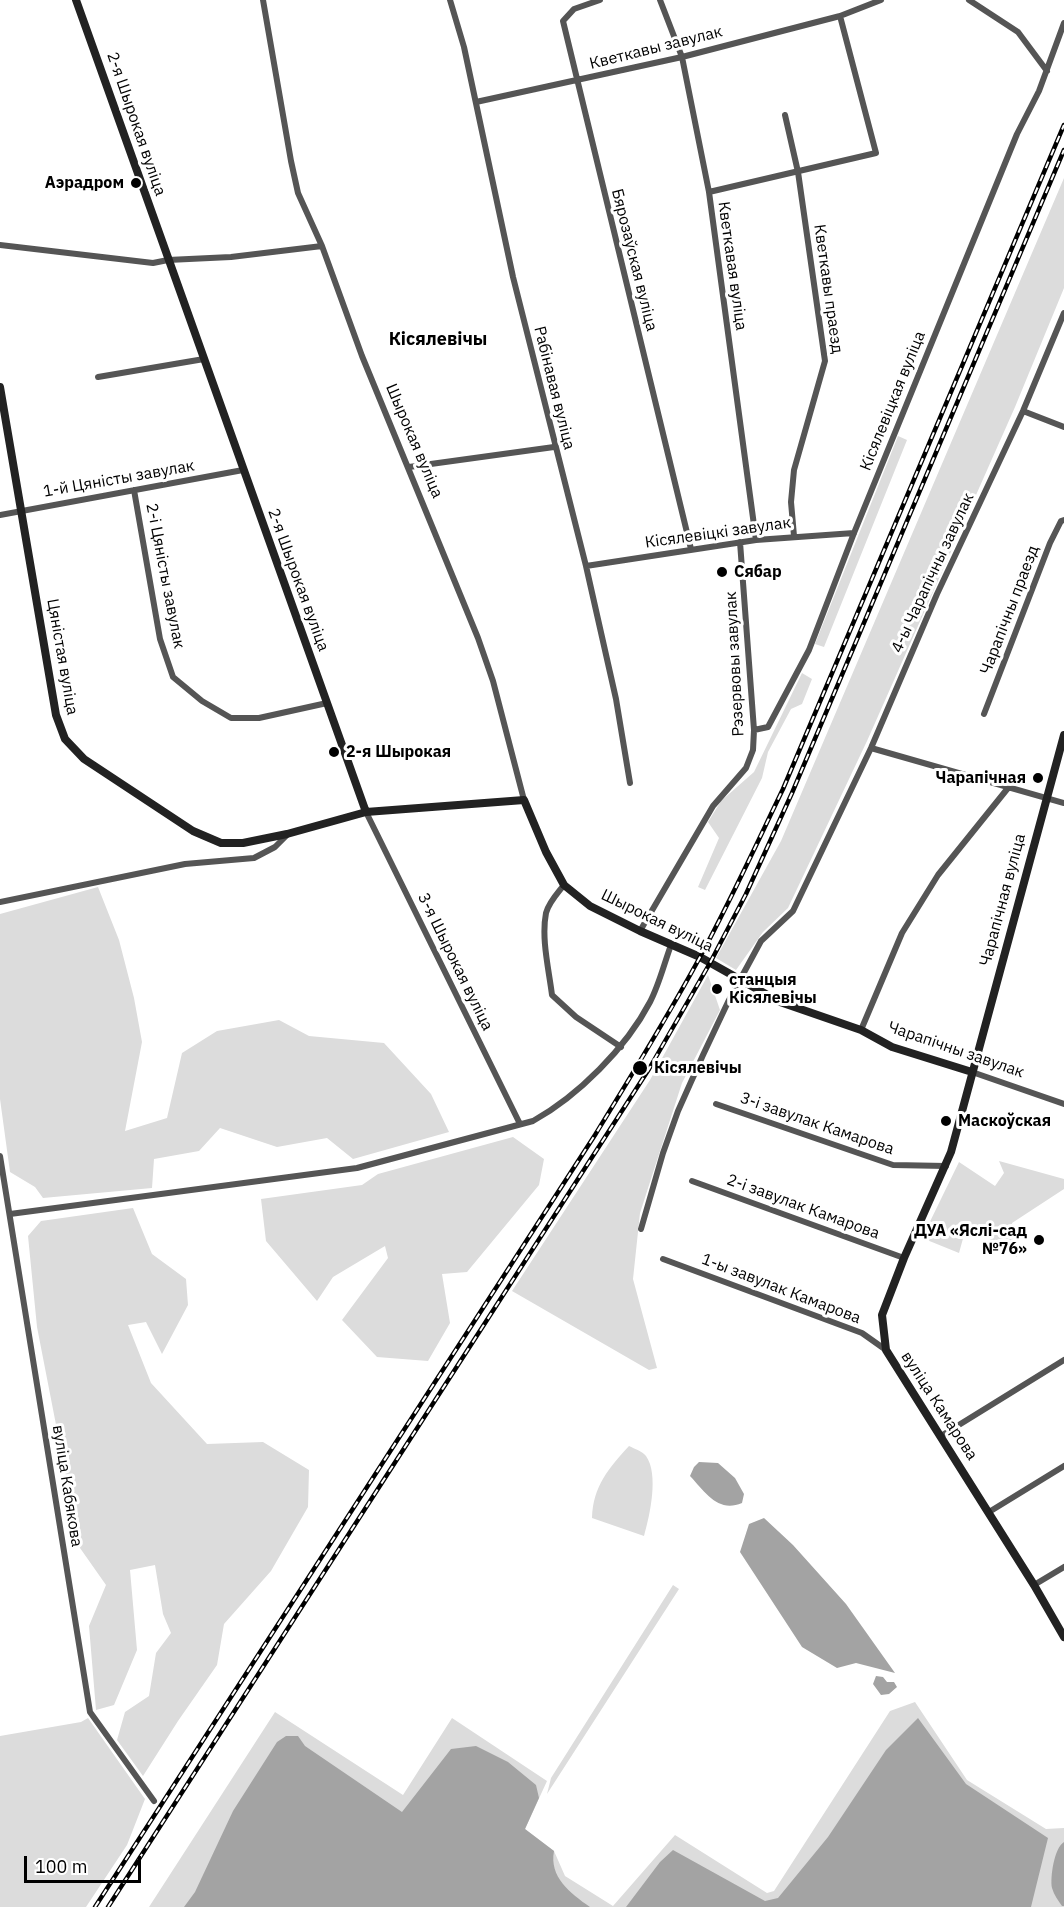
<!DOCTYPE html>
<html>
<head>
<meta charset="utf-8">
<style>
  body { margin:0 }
  #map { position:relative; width:1064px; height:1907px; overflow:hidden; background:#fff; font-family:"IBM Plex Sans",sans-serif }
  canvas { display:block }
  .scale { position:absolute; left:24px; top:1856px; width:117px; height:27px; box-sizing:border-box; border:3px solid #000; border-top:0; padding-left:8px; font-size:18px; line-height:21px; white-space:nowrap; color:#000; -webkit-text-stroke:4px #fff; paint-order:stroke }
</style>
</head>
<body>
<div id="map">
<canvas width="1064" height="1907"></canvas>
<div class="scale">100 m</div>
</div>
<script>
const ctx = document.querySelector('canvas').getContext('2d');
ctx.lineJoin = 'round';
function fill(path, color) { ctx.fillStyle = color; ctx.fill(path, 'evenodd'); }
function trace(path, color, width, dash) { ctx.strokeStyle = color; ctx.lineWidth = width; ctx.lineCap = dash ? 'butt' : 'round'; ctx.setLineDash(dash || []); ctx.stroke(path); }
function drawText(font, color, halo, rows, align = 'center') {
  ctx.font = font + ' "IBM Plex Sans",sans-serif'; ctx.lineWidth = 6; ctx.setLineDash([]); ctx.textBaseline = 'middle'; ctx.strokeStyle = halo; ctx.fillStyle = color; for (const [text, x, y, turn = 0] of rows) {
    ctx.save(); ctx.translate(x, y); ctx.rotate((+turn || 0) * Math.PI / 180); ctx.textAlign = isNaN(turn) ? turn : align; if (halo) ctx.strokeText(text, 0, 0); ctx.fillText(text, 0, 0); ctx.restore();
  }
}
fill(new Path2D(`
  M1064,178V288L1015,407L867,741L788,908L763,932L736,970L716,958L781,841Z
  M898,436L907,440L824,647L815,644Z
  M802,673L812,679L802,704L791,709L768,752L762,778L705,890L698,887L719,838L708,822L721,801L754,772Z
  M98,887L119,940L134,998L142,1042L125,1131L167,1118L182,1053L217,1031L279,1020L309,1036L384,1043L431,1094L449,1132L353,1159L327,1138L277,1147L220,1128L199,1151L154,1159L152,1188L43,1198L35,1187L10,1172L0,1099V914Z
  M708,975L720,1010L682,1083L640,1213L633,1279L657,1368L649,1370L512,1291L650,1080Z
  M513,1137L544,1159L539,1185L467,1272L442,1274L450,1323L428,1361L377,1357L342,1320L388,1258L385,1246L333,1277L317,1301L266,1241L261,1199L362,1185L378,1174Z
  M999,1161L1064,1179V1189L1012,1223L1017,1257L967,1224L959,1253L922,1238L959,1162L995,1186L1004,1173Z
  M133,1208L152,1254L186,1279L188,1305L162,1354L146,1322L128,1325L151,1383L207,1444L263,1442L309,1470L308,1507L271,1571L224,1624L217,1665L178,1721L143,1776L117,1740L125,1712L149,1696L156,1653L171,1633L163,1614L155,1565L130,1570L137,1650L114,1705L96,1710L89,1626L106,1585L80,1548L37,1327L28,1236L41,1221Z
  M629,1446C635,1449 642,1451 646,1456C659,1474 650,1515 644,1536L592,1518C593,1486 609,1468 629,1446Z
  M673,1585L679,1589L547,1794L551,1778Z
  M915,1702L967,1780L1046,1829L1064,1828V1907H149L275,1712L403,1795L452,1718L547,1781L525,1829L554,1851L565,1876L613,1906L675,1835L767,1893L774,1891L890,1711Z
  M88,1718L145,1799L127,1845L86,1907H0V1736L81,1722Z`), '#dcdcdc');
fill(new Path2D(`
  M699,1462L718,1463L735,1478L744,1494L742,1503C718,1513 706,1493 690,1476L694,1467Z
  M764,1518L793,1545L846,1604L895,1673L856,1663L837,1668L802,1647L740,1552L749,1524Z
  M876,1676L883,1677L887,1682H894L897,1687L889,1694L881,1695L873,1684Z
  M918,1718L966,1784L1048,1838L1031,1907H626L660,1862L673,1850L765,1901L778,1898L828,1837L886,1750Z
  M286,1736H298L305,1746L402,1812L451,1749L476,1746L508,1762L536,1785L539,1798L525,1829L554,1851C549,1877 570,1893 590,1907H184L195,1892L233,1811L277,1742Z
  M1064,1842V1906H1062C1058,1900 1054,1895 1052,1888C1050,1878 1054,1848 1064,1842Z`), '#a3a3a3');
trace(new Path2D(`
  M263,0L291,161L298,193L322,246L362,356L478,638L493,681L524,800
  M450,0L464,47L513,277L586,566L616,699L630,783
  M600,0L574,9L563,21L691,549
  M660,0L682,57L709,192L756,540
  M969,0L1018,32L1047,71
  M476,102L682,57L840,16L881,0
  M785,115L798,172L825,361L794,470L791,502L794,536
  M709,192L876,153L840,16
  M0,245L153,263L168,260L231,257L322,246
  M98,377L204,359
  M1023,411L1064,427
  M409,467L554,447
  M134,490L160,639L173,677L202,701L231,718H259L327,703
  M0,515L243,470
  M586,566L756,540L854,533
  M984,714L1050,543L1061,521L1064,520
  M754,730L768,727L809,650L854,533L1017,134L1039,91L1064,23
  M871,748L1064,803
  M366,812L520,1124
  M564,885C557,894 549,902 546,913C541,939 549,970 552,995L576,1017L621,1047
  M0,902L185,864L254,858L275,847L287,835
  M640,931L713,806L746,768L753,750L754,730L740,542
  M861,1030L902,933L938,875L1008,788
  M972,1072L1064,1104
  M716,1104L893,1165L946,1166
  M0,1156L90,1712L154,1801
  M692,1181L904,1258
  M10,1214L357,1168L533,1121C578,1096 626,1048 650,1002C659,985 664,964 671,945
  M641,1229L663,1153L678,1111L703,1055L728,1002L761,941L793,911L871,748L937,594L1023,411L1064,313
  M663,1259L862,1333L886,1350
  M941,1436L1064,1360
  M989,1512L1064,1466
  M1034,1585L1064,1567`), '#555', 6);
trace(new Path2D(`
  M76,0L366,812
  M0,387L56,715L65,739L84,759L193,831L221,843H243L287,834L366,812L524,800L546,852L564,885L590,906L640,931L700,957L780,1002L861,1030L892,1047L972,1072
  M1064,735L951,1152L904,1258L882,1315L886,1350L1034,1585L1064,1637`), '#222', 8);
const rail = new Path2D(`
  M95,1907L595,1135C631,1076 667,1018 700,957C730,902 756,845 783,789L1064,125
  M108,1907L649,1069L710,963L746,894L792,793L1064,150`);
trace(rail, '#000', 4.5);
trace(rail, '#fff', 2, [7]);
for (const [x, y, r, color] of [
  [136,183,6,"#000"],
  [722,572,6,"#000"],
  [334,752,6,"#000"],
  [1038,778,6,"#000"],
  [717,989,6,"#000"],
  [640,1068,8,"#000"],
  [946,1121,6,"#000"],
  [1039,1240,6,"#000"]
]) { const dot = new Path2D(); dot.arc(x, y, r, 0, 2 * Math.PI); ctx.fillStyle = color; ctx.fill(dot); trace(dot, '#fff', 2); }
drawText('16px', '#000', '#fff', [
  ["Кветкавы завулак",656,48,-14],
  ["2-я Шырокая вуліца",136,124,71],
  ["Бярозаўская вуліца",634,260,76],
  ["Кветкавая вуліца",732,266,82],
  ["Кветкавы праезд",828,289,82],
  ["Рабінавая вуліца",554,388,76],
  ["Кісялевіцкая вуліца",893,401,-68],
  ["Шырокая вуліца",414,441,67],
  ["1-й Цяністы завулак",119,479,-10],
  ["Кісялевіцкі завулак",718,533,-8],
  ["4-ы Чарапічны завулак",933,573,-65],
  ["2-і Цяністы завулак",165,576,79],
  ["2-я Шырокая вуліца",298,580,70],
  ["Чарапічны праезд",1010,610,-69],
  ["Цяністая вуліца",62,657,80],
  ["Рэзервовы завулак",735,664,-93],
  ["Чарапічная вуліца",1003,900,-75],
  ["Шырокая вуліца",657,921,26],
  ["3-я Шырокая вуліца",455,962,64],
  ["Чарапічны завулак",956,1050,19],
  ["3-і завулак Камарова",817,1124,19],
  ["2-і завулак Камарова",803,1207,20],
  ["1-ы завулак Камарова",781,1289,21],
  ["вуліца Камарова",939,1406,57],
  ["вуліца Кабякова",67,1486,81]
]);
drawText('bold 16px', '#000', '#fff', [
  ["Аэрадром",124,183,"right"],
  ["Сябар",734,572],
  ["2-я Шырокая",346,752],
  ["Чарапічная",1026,778,"right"],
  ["станцыя",729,980],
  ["Кісялевічы",729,998],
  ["Кісялевічы",654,1068],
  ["Маскоўская",958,1121],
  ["ДУА «Яслі-сад",1027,1231,"right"],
  ["№76»",1027,1249,"right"]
], 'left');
drawText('bold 18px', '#000', '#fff', [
  ["Кісялевічы",438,340]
]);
</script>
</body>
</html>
